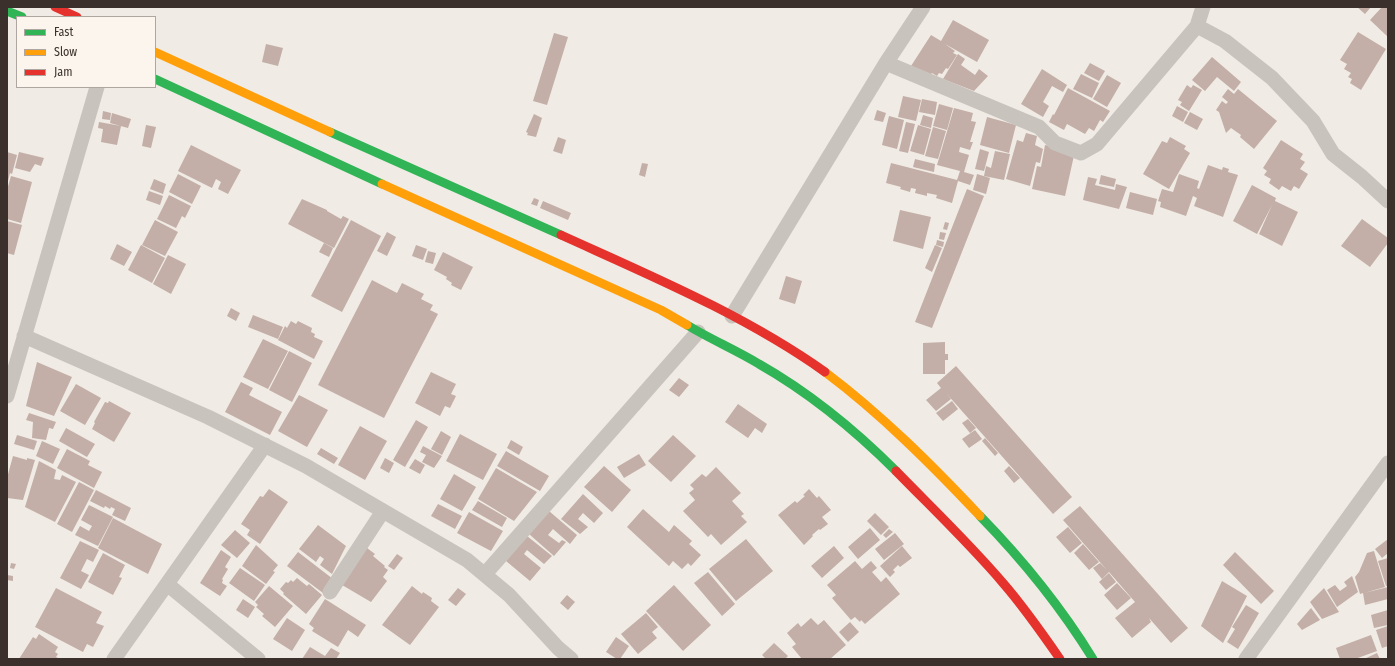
<!DOCTYPE html>
<html>
<head>
<meta charset="utf-8">
<style>
  body { margin:0 }
  #map { position:relative; width:1395px; height:666px; overflow:hidden; background:#f0ebe5; font-family:"Fira Sans Condensed",sans-serif }
  canvas { display:block }
  .frame { position:absolute; inset:0; border:8px solid #3b302b; pointer-events:none }
  .legend { position:absolute; left:16px; top:16px; width:140px; height:72px; box-sizing:border-box; background:#fbf5ee; border:1px solid #aea6a0; margin:0; padding:5px 7px; list-style:none; font-size:12px; color:#3b302b }
  .legend li { display:flex; align-items:center; gap:8px; height:20px }
  .legend b { width:20px; border:1px solid #aea6a0 }
</style>
</head>
<body>
<div id="map">
<canvas width="1395" height="666"></canvas>
<div class="frame"></div>
<ul class="legend">
<li><b style="height:5px;background:#30b455"></b>Fast</li>
<li><b style="height:5px;background:#ff9f0a"></b>Slow</li>
<li><b style="height:5px;background:#e5322d"></b>Jam</li>
</ul>
</div>
<script>
const ctx = document.querySelector('canvas').getContext('2d');
ctx.lineJoin = 'round';
function fill(path, color) { ctx.fillStyle = color; ctx.fill(path, 'evenodd'); }
function trace(path, color, width, dash) { ctx.strokeStyle = color; ctx.lineWidth = width; ctx.lineCap = dash ? 'butt' : 'round'; ctx.setLineDash(dash || []); ctx.stroke(path); }
fill(new Path2D(`
  M1357,7H1371L1365,14Z
  M1382,7H1388V37L1370,20Z
  M953,20L989,40L977,62L945,44L955,51L953,53L957,55L948,69L946,68L942,74L939,73L937,76L932,73L929,77L911,66L931,35L941,41Z
  M1358,32L1386,49L1361,90L1350,83L1352,79L1348,77L1351,73L1344,69L1347,64L1340,60Z
  M554,33L568,37L547,105L533,101Z
  M266,44L283,48L278,66L262,62Z
  M958,54L965,59L961,65L975,75L979,69L988,76L974,91L943,79Z
  M1212,57L1241,82L1234,91L1217,77L1205,91L1192,80Z
  M1090,63L1105,71L1099,81L1084,73Z
  M1042,69L1067,85L1063,92L1052,86L1043,102L1049,106L1043,117L1021,104Z
  M1081,74L1099,83L1092,98L1073,89Z
  M1107,75L1121,83L1107,107L1093,99Z
  M1187,85L1191,88L1193,85L1202,90L1189,111L1180,105L1182,102L1178,100Z
  M1068,88L1110,111L1103,122L1100,120L1094,131L1089,128L1085,134L1067,124L1064,130L1049,122L1053,114L1054,115Z
  M1228,89L1234,94L1238,89L1277,121L1254,149L1240,137L1241,135L1231,128L1226,133L1219,112L1216,110L1222,101L1226,104L1228,102L1222,97Z
  M903,96L921,100L916,121L898,117Z
  M922,99L937,102L935,115L919,112Z
  M939,104L953,108L947,130L933,126Z
  M1177,106L1188,112L1183,122L1172,116Z
  M954,108L973,113L971,121L976,122L970,142H973L970,150L960,147L959,152L969,155L964,172L974,175L970,185L958,181L952,203L936,198L937,195L927,193V196L915,193L916,189L911,188L910,192L900,189L901,187L886,183L891,163L957,180L960,171L937,165Z
  M877,110L886,113L883,122L874,120Z
  M103,111L111,113L110,120L102,119Z
  M1190,112L1203,119L1197,130L1184,123Z
  M112,113L131,119L128,128L110,123Z
  M534,114L542,118L536,137L527,135L528,133L526,132Z
  M923,115L933,118L931,128L920,125Z
  M889,116L904,120L897,149L882,145Z
  M987,117L1016,125L1009,153L980,145Z
  M99,122L121,126L117,145L101,142L103,129L98,128Z
  M906,122L915,124L908,153L899,151Z
  M146,125L156,127L151,148L142,146Z
  M918,125L931,129L924,155L910,151Z
  M933,127L946,131L938,159L925,156Z
  M1026,133L1037,136L1035,145L1043,149L1040,163L1036,162L1030,186L1006,179L1017,140L1023,142Z
  M558,137L566,140L562,154L553,151Z
  M1170,137L1186,146L1184,149L1190,153L1169,189L1143,174L1162,141L1167,143Z
  M1281,140L1303,154L1300,159L1305,162L1300,169L1308,174L1299,189L1294,186L1291,191L1282,186L1279,190L1269,183L1271,179L1264,175L1267,171L1263,168Z
  M191,145L241,170L228,194L218,189L221,182L216,179L212,188L178,171Z
  M1045,145L1075,151L1065,196L1032,189L1037,166L1041,167Z
  M980,149L989,152L984,171L975,169Z
  M995,151L1010,154L1004,180L984,176L986,166L991,168Z
  M7,152L17,155L12,174L10,173L8,181Z
  M19,152L44,158L41,166L35,164L30,172L15,168Z
  M915,159L935,164L934,172L913,167Z
  M642,163L648,164L645,177L639,175Z
  M1208,165L1222,170L1223,167L1229,169L1228,172L1238,175L1223,217L1194,206L1197,198L1193,196L1186,216L1160,207L1161,202L1158,201L1162,189L1173,192L1179,174L1199,181L1197,188L1199,189Z
  M178,174L201,186L192,204L169,192Z
  M977,174L990,178L986,194L973,190Z
  M1101,175L1116,179L1114,187L1099,184Z
  M11,176L32,182L21,223L7,219V190Z
  M1088,177L1097,179L1095,185L1115,190L1116,184L1127,187L1119,209L1083,200Z
  M154,179L166,184L163,194L150,189Z
  M1252,185L1276,198L1275,201L1298,212L1282,246L1259,234L1272,205L1257,234L1233,221Z
  M967,189L984,196L932,328L915,322Z
  M149,191L163,196L160,205L146,200Z
  M1130,192L1157,199L1153,215L1126,208Z
  M169,195L191,206L185,218L182,216L176,228L157,219Z
  M534,198L539,200L537,206L531,204Z
  M302,199L327,210V211L341,219L343,216L349,219L334,248L288,224Z
  M543,201L571,213L568,220L540,208Z
  M900,210L931,217L923,249L893,241Z
  M1362,219L1388,238V243L1370,267L1341,246Z
  M155,220L178,232L165,256L142,245Z
  M351,220L381,236L342,312L311,296Z
  M7,221L22,225L14,255L7,253Z
  M945,222L949,223L947,230L943,229Z
  M387,232L396,237L387,256L377,251Z
  M940,232L946,233L944,240L939,239Z
  M937,240L944,242L943,247L936,245Z
  M324,243L333,248L329,257L319,252Z
  M117,244L132,252L124,266L110,259Z
  M141,245L165,258L152,283L128,270Z
  M416,245L427,249L423,260L412,256Z
  M935,245L942,248L932,272L925,268Z
  M428,251L436,253L433,264L425,262Z
  M443,252L473,267L461,290L451,285L452,283L446,279L447,277L434,270Z
  M168,255L186,264L171,294L153,284Z
  M786,276L802,281L795,304L779,299Z
  M372,280L397,293L402,283L424,294L421,299L433,305L430,310L438,314L384,418L318,385Z
  M231,308L240,313L236,321L227,316Z
  M253,315L283,327L278,339L248,327Z
  M291,321L296,324L298,321L312,328L311,332L315,334L314,337L323,341L314,359L278,340L285,326L287,328Z
  M263,339L288,351L268,389L243,377Z
  M945,342V354H948V360H945V374H923V343Z
  M289,351L312,363L292,402L269,390Z
  M37,362L72,377L54,416L26,406Z
  M956,366L1072,497L1053,514L946,393L951,399L936,411L926,400L941,388L937,383Z
  M431,372L456,384L451,394L456,396L450,408L445,406L440,416L415,403Z
  M679,378L689,385L679,397L669,390Z
  M241,382L253,388L249,395L282,412L270,435L225,412Z
  M76,384L101,398L85,425L60,411Z
  M299,395L328,410L307,447L278,431Z
  M109,401L131,413L114,442L92,429L95,423L94,422L105,402L108,403Z
  M952,401L958,409L943,421L936,413Z
  M738,404L767,424L762,433L755,428L748,438L725,422Z
  M29,413L56,422L53,429L49,428L46,440L32,438L33,422L26,420Z
  M968,419L976,428L970,433L962,423Z
  M416,420L428,427L405,467L393,460Z
  M360,426L387,441L365,480L338,465Z
  M66,428L95,444L87,457L59,441Z
  M975,430L982,439L969,448L962,439Z
  M441,431L451,437L442,455L431,449Z
  M460,434L497,454L483,480L446,461Z
  M17,435L37,441L34,450L14,444Z
  M673,435L696,456L671,482L648,461Z
  M985,438L998,453L995,456L982,441Z
  M511,440L523,447L519,455L507,448Z
  M42,441L60,449L53,464L36,456Z
  M423,446L442,456L434,468L422,462L426,455L420,452Z
  M321,448L338,458L334,464L317,454Z
  M67,449L90,461L88,465L102,472L94,488L57,468Z
  M506,451L549,476L540,491L497,466Z
  M639,454L646,465L624,478L617,467Z
  M13,456L27,460V458L35,460L23,500L7,498V478Z
  M385,458L394,463L389,473L380,468Z
  M415,459L425,465L420,474L409,468Z
  M39,461L56,470L54,479L60,480L62,475L76,482L55,522L25,507Z
  M604,466L631,490L612,512L584,487Z
  M1009,466L1020,478L1014,483L1004,471Z
  M716,467L741,493L732,501L744,514L741,516L747,522L721,545L711,534L708,537L683,511L695,500L689,493L694,489L690,485L702,474L706,477Z
  M496,468L537,492L514,521L478,499Z
  M454,474L476,487L462,511L440,499Z
  M79,482L94,490L72,532L57,524Z
  M269,489L288,502L260,544L247,535L250,530L241,524L260,496L263,497Z
  M809,489L817,498L819,496L831,510L822,517L828,524L820,530L819,529L812,535L813,536L804,545L778,515L795,501L797,503L805,496L803,495Z
  M96,490L131,508L125,521L112,515L115,509L111,507L110,509L105,506L104,508L90,501Z
  M583,494L603,513L594,523L583,513L578,519L588,527L580,534L561,519Z
  M478,501L507,518L502,527L472,510Z
  M438,504L462,516L455,529L431,516Z
  M89,505L113,517L98,546L75,535L80,526L89,531L92,526L81,520Z
  M1080,506L1188,628L1171,643L1149,618L1151,622L1132,638L1115,618L1135,602L1109,572L1102,579L1093,568L1100,563L1106,569L1063,520Z
  M643,509L669,532L674,525L692,541L689,544L701,555L691,566L688,563L682,569L673,561L669,566L627,527Z
  M549,511L577,535L570,544L553,529L548,535L559,543L562,540L566,542L554,556L529,534Z
  M469,512L503,531L491,551L457,533Z
  M875,513L889,527L881,535L867,521Z
  M113,518L162,544L148,574L98,548Z
  M318,525L346,546L332,574L320,565L324,559L320,556L316,562L299,549Z
  M1068,527L1082,543L1070,553L1056,537Z
  M870,528L880,540L858,559L848,547Z
  M889,529L893,532L886,538L883,535Z
  M235,530L250,543L237,558L221,545Z
  M895,533L904,544L884,560L875,549Z
  M527,536L552,556L544,564L527,550L524,554L541,568L530,581L506,561Z
  M746,539L773,571L736,601L709,569Z
  M1388,539V553L1382,558L1375,549Z
  M80,541L99,550L93,562L87,559L81,571L89,575L81,589L60,578Z
  M1083,544L1099,562L1089,570L1074,553Z
  M256,545L278,565L273,571L275,572L266,584L242,566Z
  M834,546L844,558L822,578L811,566Z
  M902,546L912,558L900,567L898,565L893,570L895,572L890,577L880,566Z
  M367,548L375,554L373,556L385,566L384,567L388,570L383,577L387,581L371,602L337,582Z
  M221,550L231,557L225,567L228,569L222,579L223,580L222,583L227,586L220,596L200,583Z
  M1374,551L1385,587L1364,593L1388,587V599L1365,605L1363,593L1360,594L1355,577L1359,572L1367,553Z
  M298,552L333,579L323,593L287,566Z
  M1235,552L1274,591L1261,604L1223,565Z
  M103,553L125,565L119,577L122,578L113,595L88,582Z
  M397,554L403,558L394,570L388,566Z
  M1388,558V586H1386L1378,561Z
  M855,561L862,569L871,561L877,568L872,572L881,582L886,577L900,594L865,624L861,620L860,622L855,617L851,620L832,598L836,595L827,585Z
  M11,563L16,564L14,569L10,568Z
  M240,568L265,585L254,601L229,583Z
  M708,572L735,604L722,616L694,583Z
  M1109,573L1116,582L1106,590L1099,582Z
  M7,575L13,576V581L7,580Z
  M1352,576L1358,592L1337,607L1327,590L1335,585L1340,591L1347,586L1344,582Z
  M297,578L307,586L309,584L322,595L306,614L283,594L284,593L280,589L286,582L288,583L291,580L293,582Z
  M1222,581L1247,596L1223,643L1201,626Z
  M1117,583L1131,598L1117,610L1104,595Z
  M674,585L711,625L683,651L646,611Z
  M269,586L293,606L275,627L262,616L264,614L256,607L258,605L255,602Z
  M412,586L422,594L423,592L432,598L431,601L439,607L410,645L382,625Z
  M56,588L102,612L96,623L104,626L93,647L87,644L83,652L35,627Z
  M458,588L466,594L456,606L448,600Z
  M1324,588L1339,612L1322,619L1310,602Z
  M567,595L575,602L568,610L560,603Z
  M243,599L255,607L248,618L236,610Z
  M325,599L366,625L358,637L348,630L338,647L312,631L314,628L309,624Z
  M1246,605L1259,613L1238,649L1227,642L1235,629L1232,627Z
  M1311,608L1320,620L1302,630L1297,624Z
  M1388,610V625L1374,628L1371,615Z
  M646,613L658,627L652,632L657,638L638,654L621,634Z
  M287,618L305,630L292,651L273,639Z
  M811,618L818,625L824,620L846,645L830,659H802L792,647L796,644L787,633L798,623L801,627Z
  M850,622L859,632L848,642L839,632Z
  M1388,626V646L1382,648L1376,630Z
  M39,634L58,647L55,652L58,654L56,657L58,658L57,659H19L33,637L36,639Z
  M1371,635L1377,651L1355,659H1340L1336,648Z
  M616,637L629,646L620,659H617L606,652Z
  M774,643L788,656L785,659H766L762,655Z
  M310,647L325,656L331,648L340,653L336,659H302Z
  M1377,653L1380,659H1364Z`), '#c3afa7');
trace(new Path2D(`
  M1197,26L1225,41L1272,78L1313,121L1333,154L1362,177L1388,201
  M886,63L1039,127L1055,143L1081,153L1097,144L1197,26L1203,7
  M732,316L886,63L923,7
  M24,336L208,417L306,466L467,560L509,595L558,648L571,659
  M7,396L97,87
  M485,574L698,332
  M167,584L258,659
  M330,592L383,511
  M114,659L265,445
  M1246,659L1388,463`), '#c9c3be', 15);
trace(new Path2D(`
  M7,11L22,17
  M155,79L382,184
  M330,132L561,235
  M687,325C710,339 736,350 759,364C810,393 855,430 896,471
  M980,516C1023,560 1061,607 1093,659`), '#30b455', 9);
trace(new Path2D(`
  M155,52L330,132
  M382,184L661,310L687,325
  M825,372C881,414 932,465 980,516`), '#ff9f0a', 9);
trace(new Path2D(`
  M55,7L77,17
  M561,235C649,275 745,315 825,372
  M896,471C932,508 970,544 1003,583C1024,607 1042,633 1060,659`), '#e5322d', 9);
</script>
</body>
</html>
